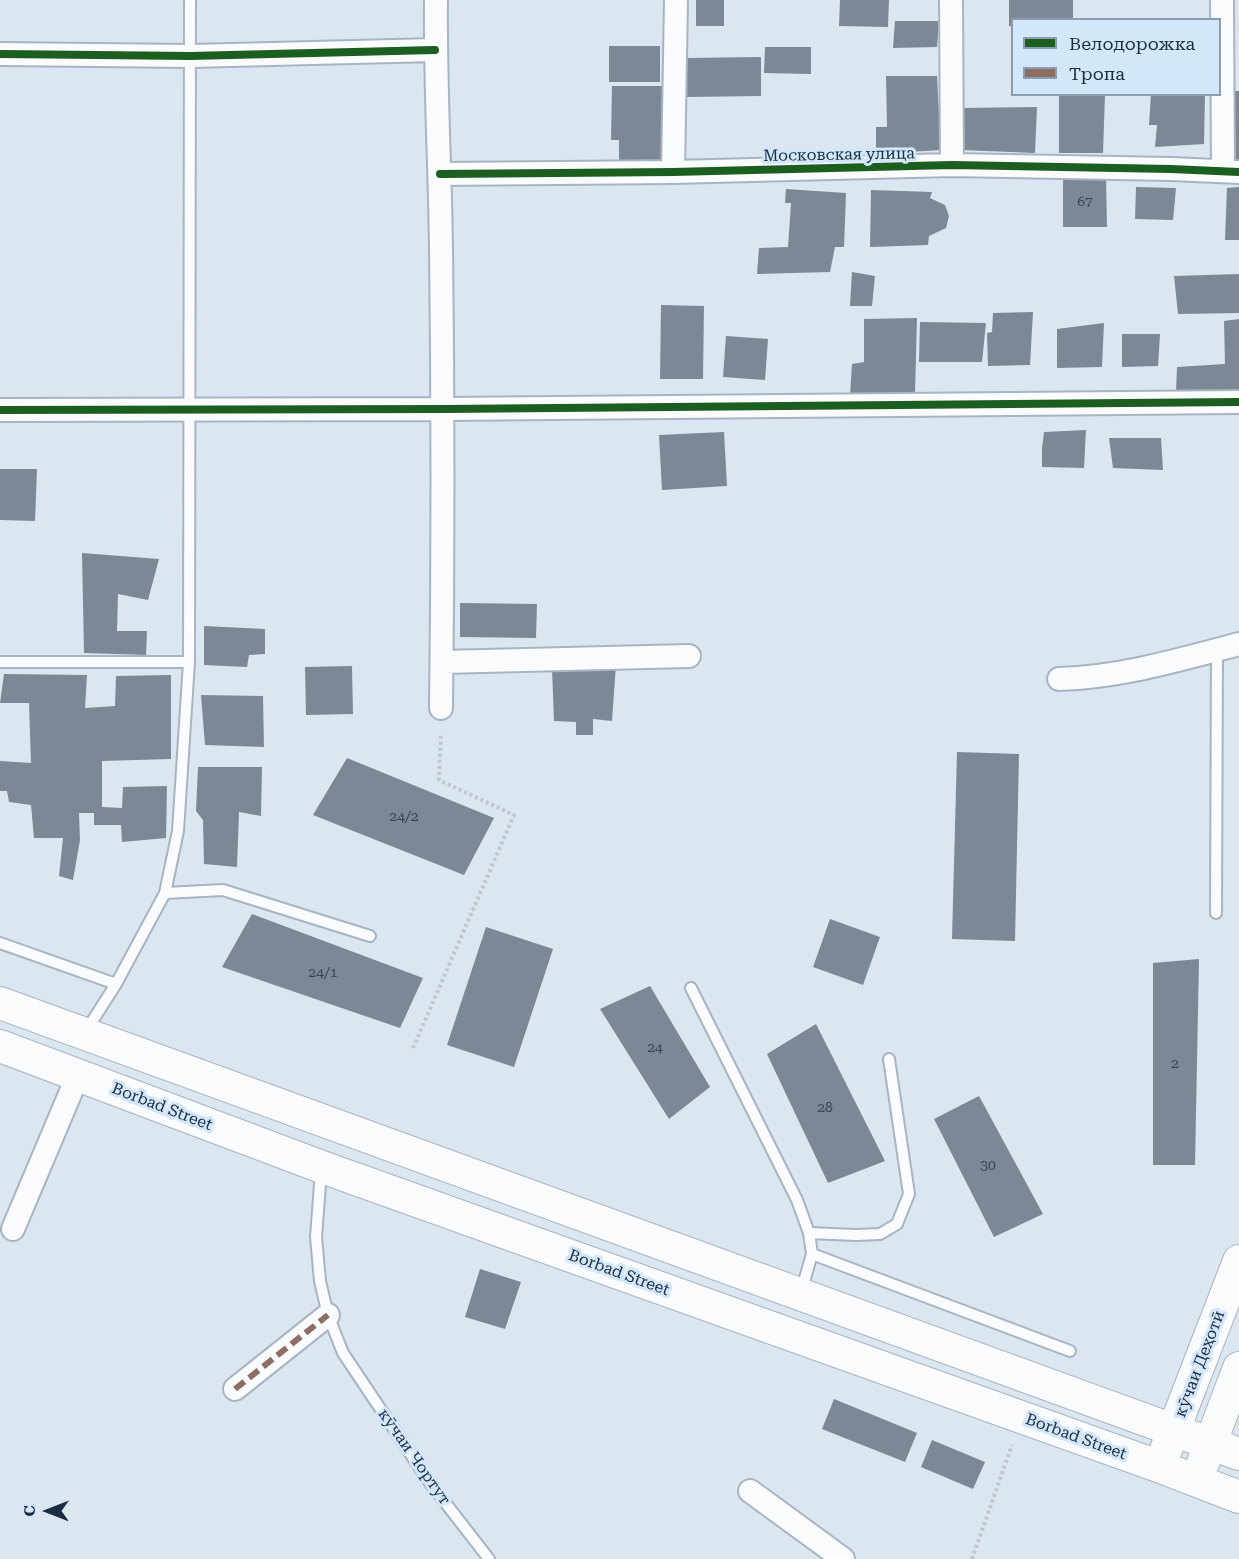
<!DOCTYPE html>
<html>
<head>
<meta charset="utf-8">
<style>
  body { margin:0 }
  #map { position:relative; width:1239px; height:1559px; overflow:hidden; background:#dce6f1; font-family:"Roboto Serif",serif }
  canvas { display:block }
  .legend { position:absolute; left:1011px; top:18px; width:210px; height:78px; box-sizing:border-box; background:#d3e6fa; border:2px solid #899cb0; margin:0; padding:8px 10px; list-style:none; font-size:18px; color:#1b2d40 }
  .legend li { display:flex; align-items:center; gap:12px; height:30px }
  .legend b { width:30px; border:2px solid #899cb0 }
  .north { position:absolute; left:18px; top:1481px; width:60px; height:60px; -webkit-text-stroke:4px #d3e6fa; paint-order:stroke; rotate:270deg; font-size:16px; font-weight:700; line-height:24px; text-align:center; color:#1b2d40 }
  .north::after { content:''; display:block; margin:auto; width:21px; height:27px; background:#1b2d40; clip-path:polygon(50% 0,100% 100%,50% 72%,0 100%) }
</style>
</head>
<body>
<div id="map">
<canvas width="1239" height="1559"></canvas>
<ul class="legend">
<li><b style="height:8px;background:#1b5e20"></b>Велодорожка</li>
<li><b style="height:8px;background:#8d6e63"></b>Тропа</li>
</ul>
<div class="north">С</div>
</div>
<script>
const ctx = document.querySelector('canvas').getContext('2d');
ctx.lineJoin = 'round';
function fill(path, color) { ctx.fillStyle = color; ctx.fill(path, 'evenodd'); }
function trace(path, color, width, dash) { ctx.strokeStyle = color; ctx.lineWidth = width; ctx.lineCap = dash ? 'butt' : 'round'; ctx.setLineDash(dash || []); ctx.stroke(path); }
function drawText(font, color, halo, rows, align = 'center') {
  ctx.font = font + ' "Roboto Serif",serif'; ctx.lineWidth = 6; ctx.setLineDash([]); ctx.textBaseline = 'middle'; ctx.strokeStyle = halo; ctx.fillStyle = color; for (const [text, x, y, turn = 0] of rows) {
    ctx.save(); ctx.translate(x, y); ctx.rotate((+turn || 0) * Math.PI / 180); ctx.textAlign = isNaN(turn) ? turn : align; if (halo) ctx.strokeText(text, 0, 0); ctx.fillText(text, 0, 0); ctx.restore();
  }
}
fill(new Path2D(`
  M696,0H724V26H696Z
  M840,0H889L888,27L839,26Z
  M1009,0H1073V20H1012V26H1009Z
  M895,21H939L937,47L893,48Z
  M609,46H660V82H609Z
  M765,47H811V74L764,73Z
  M761,57V96L687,97L686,58Z
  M886,76H937L941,150L876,154V127H887Z
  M612,86H665L664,165L619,164V140H611Z
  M1234,91H1239V163H1236Z
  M1059,94H1105L1103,153H1059Z
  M1151,94H1205L1204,144L1155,147L1157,125H1149Z
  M1037,107L1035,153L961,150V108Z
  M1106,176L1107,227H1063V177Z
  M1136,187L1176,188L1173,220L1135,219Z
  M1239,187V240H1225L1227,188Z
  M786,189L846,193L844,247H835L830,272L757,274L759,248L788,247L791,203H785Z
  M871,190L932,192L930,198L945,205L949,216L946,228L929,236L928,245L870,247Z
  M852,272L875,276L872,306H850Z
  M1239,274V313L1178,314L1174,276Z
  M661,305L704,306L703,379H660Z
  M1033,312L1030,365L988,366L987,333L992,332L993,313Z
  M917,318L915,393L850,395L852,364L864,362V319Z
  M1239,319V390L1176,392L1177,367L1225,364L1224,321Z
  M920,322L986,323L982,362H919Z
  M1104,323L1102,367L1057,368V329Z
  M1122,334H1160L1158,366L1122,367Z
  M726,336L768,339L765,380L723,377Z
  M1086,430L1084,468L1042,467V448L1044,432Z
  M724,432L727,486L662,490L659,435Z
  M1109,438H1161L1163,470L1113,468Z
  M0,469H37L35,521L0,520Z
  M82,553L159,559L148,600L118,594L117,631H147L146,655L84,653Z
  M460,603L537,604L536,638L460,637Z
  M204,626L265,629V654L249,655L247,667L204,665Z
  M616,664L612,721L593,719V735H576V722L554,721L552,668Z
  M352,666L353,714L306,715L305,667Z
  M4,674L87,675L85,708L115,706L116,676L171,675V759L102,761V807L122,808L123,787L167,786L166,838L122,842L121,825H94V813H79L80,840L73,880L59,876L63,838H34L31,805L9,802L7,791H0V761L31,763L29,703H0Z
  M201,695L263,696L264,747L205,745Z
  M957,752L1019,754L1015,941L952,939Z
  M347,758L494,818L464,875L313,815Z
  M198,767H262L261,816L239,812L237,867L204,864L203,820L196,811Z
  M252,914L423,978L400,1028L222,967Z
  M830,919L880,937L863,985L813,967Z
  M486,927L553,949L514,1067L447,1045Z
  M1199,959L1195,1165H1153V963Z
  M650,986L710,1087L669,1119L600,1009Z
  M816,1024L885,1161L828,1183L767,1054Z
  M979,1096L1043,1214L994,1237L934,1119Z
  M480,1269L521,1282L505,1329L465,1317Z
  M834,1399L917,1433L905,1462L822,1429Z
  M932,1440L985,1462L973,1489L921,1467Z`), '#7c8895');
const lane = new Path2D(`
  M0,662H189
  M165,893L223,890L370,936
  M1216,913L1217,650
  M0,943L116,984
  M691,988L797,1200L809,1233L812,1254L801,1292
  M86,1031L116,984L165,893L178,831L189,662L190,0
  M321,1171L316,1237L320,1281L328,1315L343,1353L430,1483L489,1559
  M809,1233L856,1235L880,1234L897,1224L909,1194L889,1059
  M812,1254L1070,1351`);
const street = new Path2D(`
  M436,0C435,83 440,166 441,249C443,402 443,555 441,708
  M951,0L952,165
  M1222,0L1223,171
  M0,54L190,56L435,50
  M673,172L676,0
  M440,174L673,172L952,165L1171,169L1239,172
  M0,410L443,409L1239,402
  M442,662L689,656
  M1059,679C1121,677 1179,660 1239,644
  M13,1229L78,1075
  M235,1389L328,1315
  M750,1491L843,1559`);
const secondary = new Path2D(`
  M0,1003L1239,1454
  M0,1046L322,1167L1158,1466L1239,1497
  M1166,1450L1239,1261
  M1203,1463L1239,1368`);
trace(lane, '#a7b4c2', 14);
trace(street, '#a7b4c2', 26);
trace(secondary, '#a7b4c2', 34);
trace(new Path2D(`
  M413,1048L514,815L439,780L441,733
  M972,1559L1012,1445`), '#c1c6cb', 4, [3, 3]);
trace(lane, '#fafbfd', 10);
trace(street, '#fafbfd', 22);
trace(secondary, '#fafbfd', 32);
trace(new Path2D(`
  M235,1389L328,1315`), '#8d6e63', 6, [12, 6]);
trace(new Path2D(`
  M0,54L190,56L435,50
  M440,174L673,172L952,165L1171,169L1239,172
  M0,410L443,409L1239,402`), '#1b5e20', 8);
drawText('14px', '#345', null, [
  ["67",1085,202],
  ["24/2",404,817],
  ["24/1",323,973],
  ["24",655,1048],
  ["2",1175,1064],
  ["28",825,1108],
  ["30",988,1166]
]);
drawText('16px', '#1b2d40', '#d3e6fa', [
  ["Московская улица",839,155,-1],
  ["Borbad Street",162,1107,21],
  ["Borbad Street",619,1273,20],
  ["кӯчаи Деҳотӣ",1200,1364,-69],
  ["Borbad Street",1076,1437,20],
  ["кӯчаи Чортут",414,1457,55]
]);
</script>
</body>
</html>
